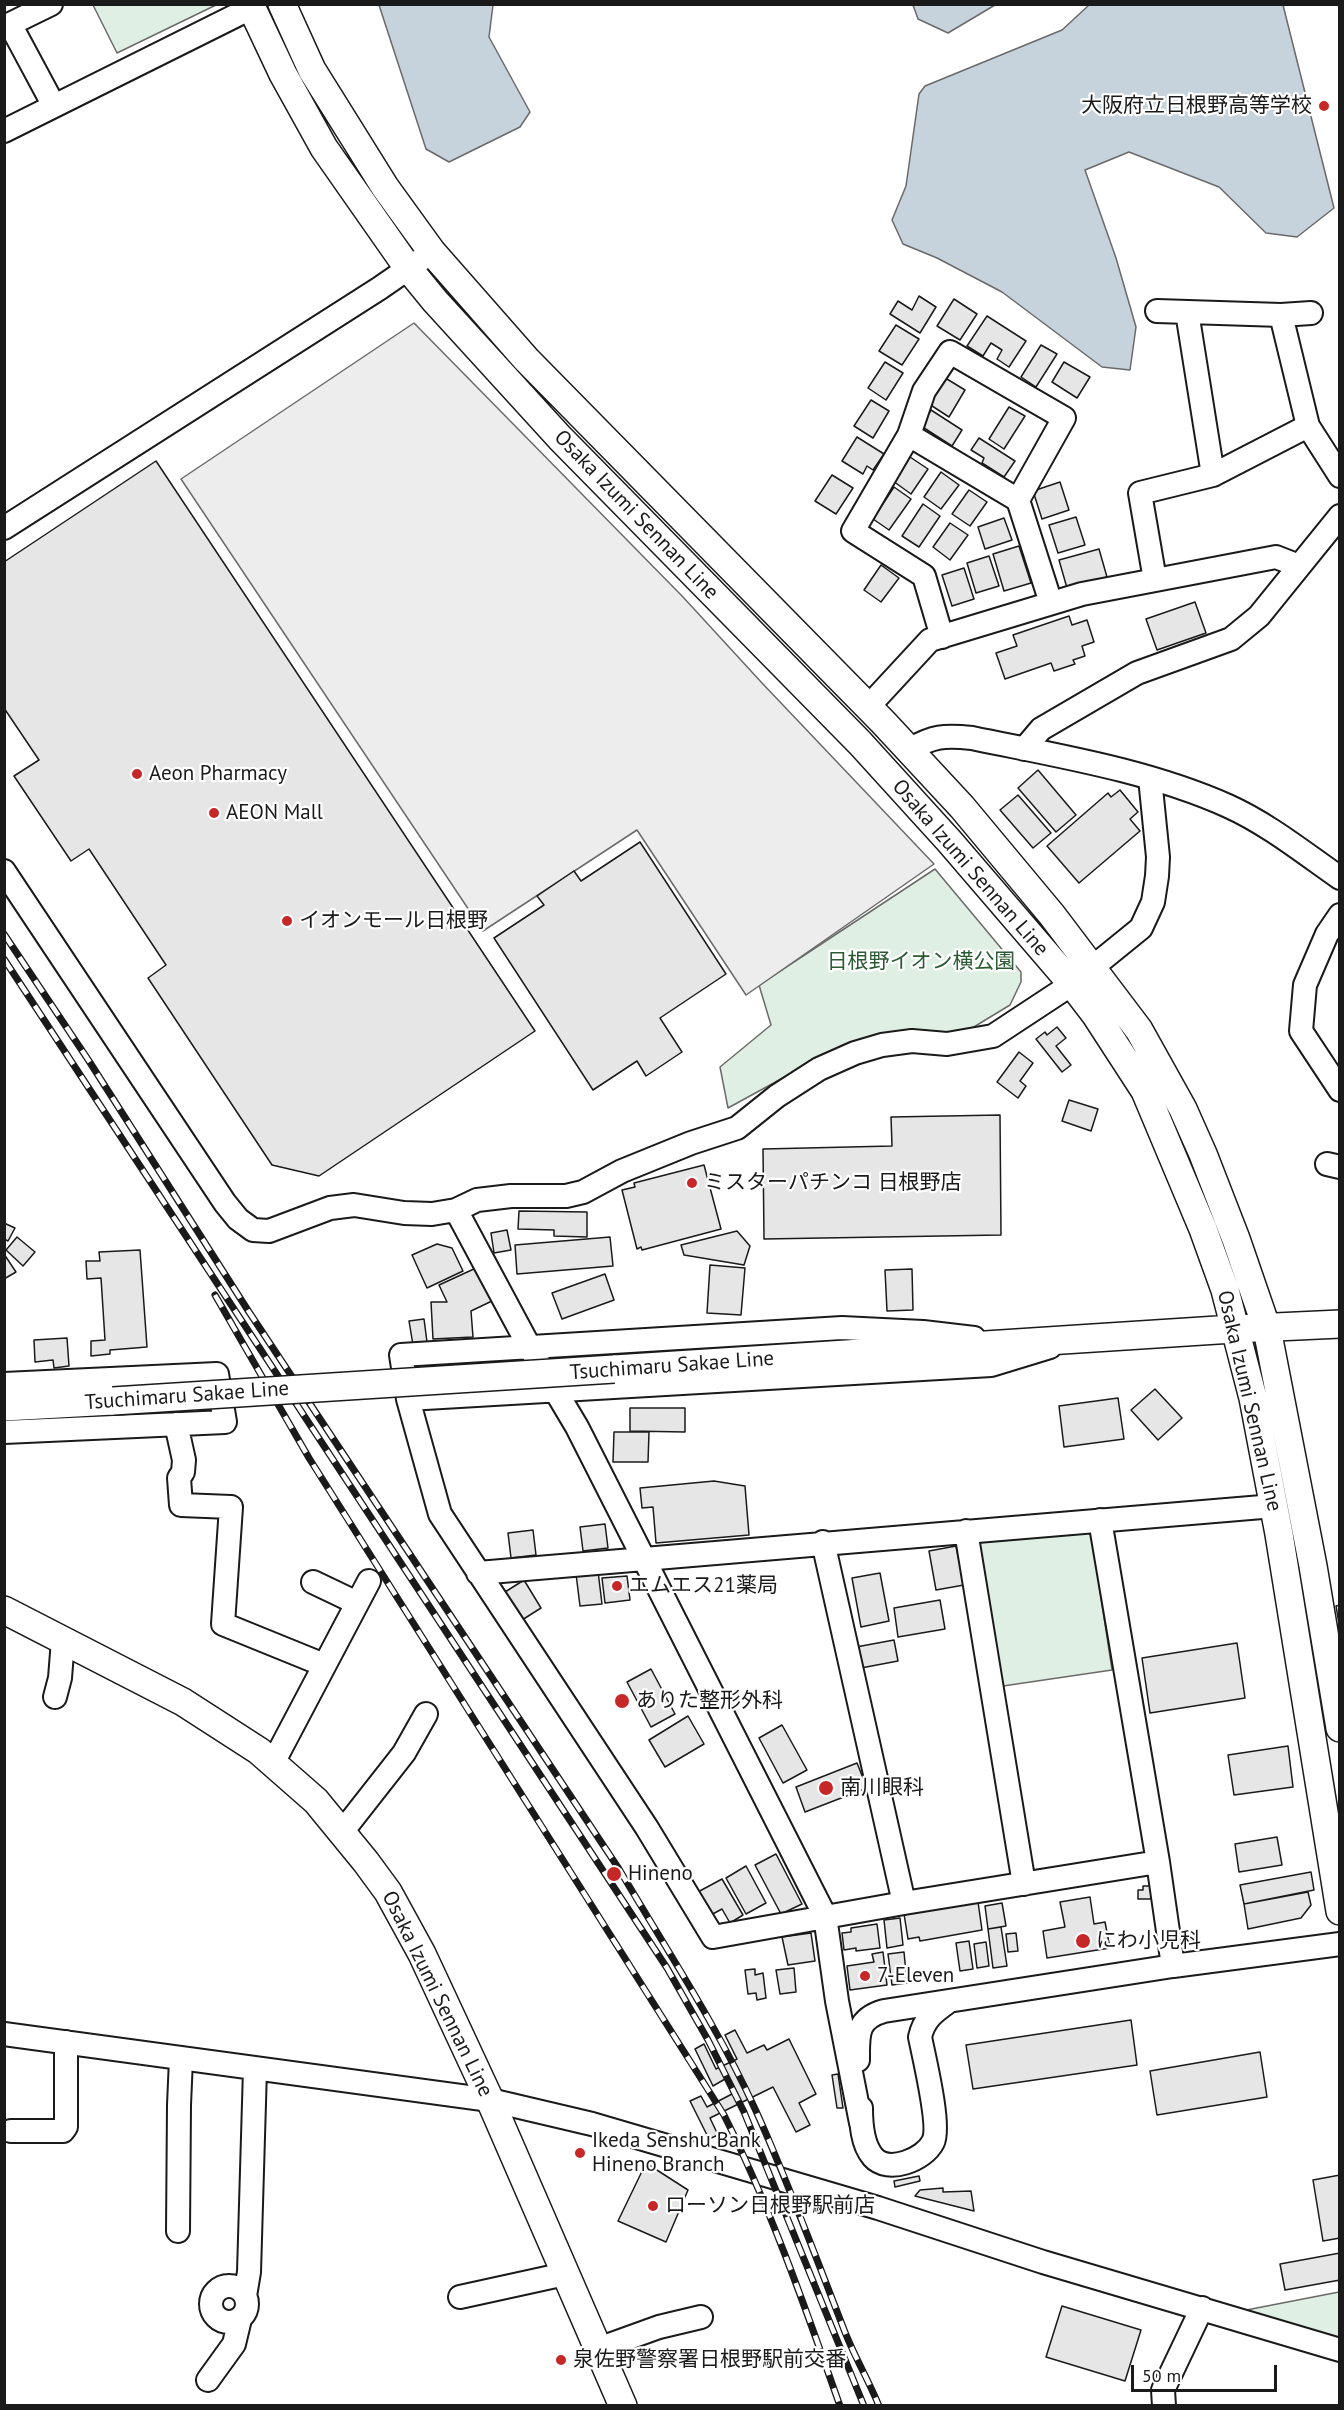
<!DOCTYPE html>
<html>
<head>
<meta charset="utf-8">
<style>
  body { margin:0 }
  #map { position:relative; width:1344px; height:2410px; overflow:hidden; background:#fff; font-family:"PT Sans",sans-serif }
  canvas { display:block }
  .frame { position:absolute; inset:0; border:6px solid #1a1a1a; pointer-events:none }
  .scale { position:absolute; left:1131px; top:2365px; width:146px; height:27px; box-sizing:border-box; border:3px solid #1a1a1a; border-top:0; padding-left:8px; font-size:18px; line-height:21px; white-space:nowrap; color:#1a1a1a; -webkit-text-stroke:4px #fff; paint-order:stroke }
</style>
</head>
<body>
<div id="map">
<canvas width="1344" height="2410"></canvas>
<div class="frame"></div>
<div class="scale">50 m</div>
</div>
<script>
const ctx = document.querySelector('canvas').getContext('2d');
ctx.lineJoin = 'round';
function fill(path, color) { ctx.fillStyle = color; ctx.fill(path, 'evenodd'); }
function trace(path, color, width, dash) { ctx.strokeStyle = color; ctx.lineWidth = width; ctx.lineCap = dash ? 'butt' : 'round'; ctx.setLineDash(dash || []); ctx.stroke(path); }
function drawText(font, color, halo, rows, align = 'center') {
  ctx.font = font + ' "PT Sans","Noto Sans JP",sans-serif'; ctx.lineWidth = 4.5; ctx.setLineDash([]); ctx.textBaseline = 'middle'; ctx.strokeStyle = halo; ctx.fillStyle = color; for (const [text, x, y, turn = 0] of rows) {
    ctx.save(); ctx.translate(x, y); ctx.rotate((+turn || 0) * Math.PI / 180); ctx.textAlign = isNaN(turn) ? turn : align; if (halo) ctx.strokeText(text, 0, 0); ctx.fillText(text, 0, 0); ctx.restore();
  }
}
const green = new Path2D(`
  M93,5H216L117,53Z
  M935,869L1021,972V982L1010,1005L959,1036L912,1031L843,1045L728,1108L720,1067L771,1025L759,985Z
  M1091,1532L1112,1670L1003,1686L978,1540Z
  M1339,2292V2346L1236,2312Z`);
fill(green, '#e0efe3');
trace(green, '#6a6a6a', 1.5);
const parking = new Path2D(`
  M414,323L683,597L762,683L934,864L746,995L637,830L483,931L181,479Z`);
fill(parking, '#ededed');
trace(parking, '#6a6a6a', 1.5);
const water = new Path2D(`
  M379,5H493L489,37L530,112L520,127L449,162L426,149Z
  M913,5V4L995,5L948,33L918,19Z
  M1089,5H1283L1334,208L1297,237L1266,233L1219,187L1129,152L1085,170L1116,258L1136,327L1130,370L1102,367L1002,292L937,258L903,244L892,220L906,186L919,94L925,86L1062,30Z`);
fill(water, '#c6d2dc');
trace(water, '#6a6a6a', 1.5);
const building = new Path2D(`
  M919,296L936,307L920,333L890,314L898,301L912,310Z
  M954,299L977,314L960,340L937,326Z
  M987,316L1026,341L1009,367L997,359L1002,350L991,343L983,356L967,346Z
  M896,325L919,339L902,365L879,351Z
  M1041,345L1057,354L1036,387L1021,377Z
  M885,362L903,373L886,400L868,388Z
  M1064,362L1090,377L1077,398L1052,382Z
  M942,376L965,390L949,417L926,402Z
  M871,400L889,411L873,438L854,426Z
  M1009,407L1025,416L1004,449L989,439Z
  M931,410L962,430L952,446L921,426Z
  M857,437L884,454L873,470L867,466L863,474L842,461Z
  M979,438L1015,461L1004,477L982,463L984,458L971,450Z
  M910,457L928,469L911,494L893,481Z
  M156,461L535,1031L319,1176L272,1165L148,978L166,965L89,849L71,861L14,776L39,760L4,708V562Z
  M941,472L959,485L941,509L924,497Z
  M832,475L853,488L836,514L815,501Z
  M1060,482L1069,510L1042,519L1033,491Z
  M894,487L911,499L889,530L873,519Z
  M969,490L987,502L970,526L952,514Z
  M923,504L940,516L919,547L902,536Z
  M1076,517L1085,545L1058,553L1049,525Z
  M1004,518L1012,540L985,549L978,527Z
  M950,523L968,535L950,560L933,547Z
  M1019,546L1031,583L1004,591L993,554Z
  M1099,549L1107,577L1067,588L1059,560Z
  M989,556L999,586L976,593L967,563Z
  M881,565L899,578L881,602L864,590Z
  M964,568L974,599L952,606L942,575Z
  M1195,602L1206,633L1157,650L1146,619Z
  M1069,616L1072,625L1087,620L1094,642L1082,646L1085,656L1073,660L1075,664L1054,671L1051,663L1005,679L996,653L1017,646L1013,635Z
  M1038,770L1076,815L1056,832L1018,788Z
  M1120,790L1138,812L1130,819L1140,831L1079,883L1047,846L1108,793L1111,797Z
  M1018,795L1051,833L1033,848L1000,810Z
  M640,842L726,974L660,1018L682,1052L646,1076L637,1061L593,1090L494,938L544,905L537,896L574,871L581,881Z
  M1057,1027L1066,1038L1056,1046L1071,1065L1062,1072L1036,1039L1045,1032L1047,1035Z
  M1019,1052L1033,1063L1020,1081L1026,1086L1018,1098L997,1082Z
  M1069,1100L1098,1109L1091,1131L1062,1121Z
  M1000,1115L1001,1235L764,1239L763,1149L892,1146L891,1117Z
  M704,1165L721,1229L642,1250L641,1247L637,1249L622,1190L635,1187L634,1183Z
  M519,1211L587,1212V1237L554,1236V1230L518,1229Z
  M4,1223L15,1228L8,1241L4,1239Z
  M507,1230L511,1250L494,1253L491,1233Z
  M737,1231L750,1246L744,1265L684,1255L681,1245Z
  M17,1237L35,1252L23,1266L6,1250Z
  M610,1237L613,1266L517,1274L515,1245Z
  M437,1244L452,1248L463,1271L427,1288L412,1255Z
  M140,1250L147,1347L110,1350V1354L91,1356V1341L105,1340L101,1278L87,1279L86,1261H100L99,1252Z
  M4,1254L16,1272L4,1279Z
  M710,1265L745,1268L741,1315L707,1313Z
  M476,1268L492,1301L471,1311L473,1337L433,1339L431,1302H447L439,1285Z
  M912,1269L913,1310L887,1311L885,1270Z
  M605,1274L614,1300L562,1319L552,1293Z
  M424,1319L427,1342L413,1345L409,1321Z
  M67,1338L69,1366L54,1368L53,1360L35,1362L34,1340Z
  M1155,1389L1182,1418L1158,1440L1131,1410Z
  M1118,1398L1124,1439L1064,1447L1059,1406Z
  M630,1408H685V1432L630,1431Z
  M614,1432H649L648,1462H613Z
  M714,1481L745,1486L749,1535L656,1543L653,1507L642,1508L640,1488Z
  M605,1524L608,1548L583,1551L580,1527Z
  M533,1530L536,1555L511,1558L508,1533Z
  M956,1546L964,1585L936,1590L929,1551Z
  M598,1571L602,1604L580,1606L576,1574Z
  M880,1573L889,1621L861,1627L852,1578Z
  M627,1576L630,1600L605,1603L602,1578Z
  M524,1580L541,1608L522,1620L505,1592Z
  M940,1600L945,1629L898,1637L894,1608Z
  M1340,1605V1630L1336,1606Z
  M894,1640L898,1661L861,1668L856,1647Z
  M1237,1643L1245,1698L1150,1713L1142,1658Z
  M651,1669L675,1714L651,1727L627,1682Z
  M688,1716L704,1744L665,1767L649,1740Z
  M782,1725L807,1770L783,1783L759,1738Z
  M1288,1746L1293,1787L1234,1795L1228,1755Z
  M857,1763L867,1788L805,1812L796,1787Z
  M1277,1837L1282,1865L1239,1872L1235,1844Z
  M776,1854L802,1904L781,1914L755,1865Z
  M746,1866L766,1903L746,1914L726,1878Z
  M1311,1872L1314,1890L1244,1904L1240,1885Z
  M722,1879L743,1915L730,1923L722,1909L709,1916L696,1893Z
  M1143,1886H1151V1899H1138V1890H1143Z
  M1308,1892L1311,1905L1301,1918L1248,1929L1244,1904Z
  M1090,1897L1094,1924L1105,1922L1110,1948L1047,1958L1043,1931L1065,1927L1060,1902Z
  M978,1902L982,1930L920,1941L919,1937L908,1939L904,1914Z
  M1002,1903L1006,1926L988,1929L985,1906Z
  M900,1918L903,1945L887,1948L884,1920Z
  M877,1924L880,1948L856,1951V1948L844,1950L842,1933L851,1932V1928Z
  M1001,1927L1007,1966L993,1968L988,1929Z
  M811,1933L815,1961L788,1965L782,1937Z
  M1016,1933L1018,1951L1008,1952L1006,1934Z
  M969,1941L973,1969L960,1971L956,1943Z
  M986,1942L989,1966L977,1968L974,1944Z
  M883,1952L887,1985L850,1990L847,1966L874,1962L872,1954Z
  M904,1952L907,1983L892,1985L888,1954Z
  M794,1968L796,1992L780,1994L776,1970Z
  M755,1969V1975L763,1973L766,1998L757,2000L756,1993L748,1994L745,1970Z
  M1131,2020L1137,2065L973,2089L966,2045Z
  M735,2030L747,2053L764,2045L767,2050L789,2039L816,2094L799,2103L810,2125L796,2132L773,2087L710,2118L718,2135L709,2139L690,2101L701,2096L707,2107L732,2094L725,2079L713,2086L695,2049L704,2044L716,2069L737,2059L725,2035Z
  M1260,2052L1267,2097L1157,2115L1150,2071Z
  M838,2074L843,2108H837L832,2075Z
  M646,2163L688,2190L666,2242L618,2221Z
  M1340,2175V2238L1323,2241L1313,2180Z
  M919,2176L920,2181L895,2187L894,2181Z
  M943,2188V2192L971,2191L974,2211L915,2196L920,2190Z
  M1340,2253V2280L1285,2290L1280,2264Z
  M1062,2306L1141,2330L1125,2381L1046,2357Z`);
fill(building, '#e6e6e6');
trace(building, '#1a1a1a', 1.5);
const minor = new Path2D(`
  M10,24L54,106
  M4,27L51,4
  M4,131L251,8
  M1157,311L1281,315L1311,313
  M1187,312L1213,475
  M1281,315L1308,426L1340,476
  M909,435L924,391L950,352L1064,418L1018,500L1051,603
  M4,528L380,288L432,252
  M1155,580L1140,493L1213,475L1308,426
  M942,637L924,576L853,531L909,435L1018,500
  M868,707L930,640L1082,594L1276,557L1299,566
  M1024,749L1041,729L1137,673L1231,639L1259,616L1340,516
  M909,750C933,736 944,735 972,738C1058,756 1147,770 1228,806C1268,824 1304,853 1340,878
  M4,871L225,1203L238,1219L253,1230L269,1231L330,1208L354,1205L404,1213L432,1214L456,1210L477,1200L511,1196H566L583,1192L622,1171L691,1143L737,1128L777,1096L819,1069L855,1053L882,1045L912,1041L947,1044L993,1036L1072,984L1141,928L1153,902L1157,876L1158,857L1150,778
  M1340,915L1327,934L1305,985L1301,1031L1340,1090
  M1327,1164L1340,1167
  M456,1210L530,1348L577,1427L825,1916L837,2001L861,2123
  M974,1338L923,1332L842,1328L401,1355L408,1399L440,1514L647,1828L713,1937L904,1903L1158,1862
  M4,1384L217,1374L225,1422L4,1432
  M408,1399L991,1365L1050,1347
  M176,1424L184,1460L183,1472L179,1478L181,1505L231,1507L223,1624L324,1665
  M1100,1520L1158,1862L1173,1966
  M966,1531L1024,1884
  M823,1542L904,1903
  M478,1573L1274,1506
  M313,1582L357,1603
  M55,1697L60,1678L63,1640
  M273,1763L369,1581
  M342,1832L404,1753L426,1714
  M4,2034L490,2100L592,2124L878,2208L1043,2262L1340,2350
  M858,2060C858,2035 856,2019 884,2011L1173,1966L1340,1944
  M861,2108C861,2124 862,2144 873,2157C888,2174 924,2160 933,2142C941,2127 924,2057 920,2037C924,2019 934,2012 948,2002
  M11,2131H63L66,2127V2042
  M178,2231L179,2105L181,2059
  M211 2304a18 18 0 1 1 36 0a18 18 0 1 1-36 0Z
  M245,2296L249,2272L255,2069
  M460,2297L565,2274
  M598,2349L659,2327L701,2317
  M208,2380L234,2344L240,2319
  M1164,2406L1163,2390L1202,2308`);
const major = new Path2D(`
  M250,4L283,74L324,148L408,268L435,301L560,438L860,743L950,842L1072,984L1095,1014L1145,1091L1203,1229L1225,1290L1253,1398L1279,1534L1340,1911
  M282,4L312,70L385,187L432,252L526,359L883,722L962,807L1052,915L1139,1030L1183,1109L1203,1154L1236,1239L1267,1329L1313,1566L1340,1728
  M614,1369L1233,1329L1340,1324
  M4,1407L113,1401
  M4,1610L183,1702L259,1751L316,1801L366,1862L388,1892L422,1954L490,2100L623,2406`);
trace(minor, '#1a1a1a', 26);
trace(major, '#1a1a1a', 30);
trace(minor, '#fff', 22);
trace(major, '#fff', 27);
const rail = new Path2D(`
  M4,934L89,1061L249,1312L619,1869C666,1949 718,2027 756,2111C788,2182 815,2255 843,2327C853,2354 868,2379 879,2406
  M4,959L667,1968L708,2040L744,2112L864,2406
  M215,1295L309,1458L724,2115C771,2209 805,2307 840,2406`);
trace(rail, '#1a1a1a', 7);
trace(rail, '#fff', 4.5, [14]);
const majorBridge = new Path2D(`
  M113,1401L614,1369`);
trace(majorBridge, '#1a1a1a', 30, []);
trace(majorBridge, '#fff', 27);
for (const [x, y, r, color] of [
  [1324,106,6,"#c62828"],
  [137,774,6,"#c62828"],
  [214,813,6,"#c62828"],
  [287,921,6,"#c62828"],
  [692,1183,6,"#c62828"],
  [617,1586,6,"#c62828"],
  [622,1701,8,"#c62828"],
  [826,1788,8,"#c62828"],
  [614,1874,8,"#c62828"],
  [1083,1941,8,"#c62828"],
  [865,1976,6,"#c62828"],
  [580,2153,6,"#c62828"],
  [653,2206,6,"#c62828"],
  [561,2360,6,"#c62828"]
]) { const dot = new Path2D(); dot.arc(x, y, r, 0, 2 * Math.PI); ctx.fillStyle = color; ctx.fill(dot); trace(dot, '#fff', 2); }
drawText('21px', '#1a1a1a', '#fff', [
  ["大阪府立日根野高等学校",1312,106,"right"],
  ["Aeon Pharmacy",149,774],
  ["AEON Mall",226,813],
  ["イオンモール日根野",299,921],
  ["ミスターパチンコ 日根野店",704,1183],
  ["エムエス21薬局",629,1586],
  ["ありた整形外科",636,1701],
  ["南川眼科",840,1788],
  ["Hineno",628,1874],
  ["にわ小児科",1096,1941],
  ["7-Eleven",877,1976],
  ["Ikeda Senshu Bank",592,2141],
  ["Hineno Branch",592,2165],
  ["ローソン日根野駅前店",665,2206],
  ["泉佐野警察署日根野駅前交番",573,2360]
], 'left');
drawText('21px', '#1a1a1a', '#fff', [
  ["Osaka Izumi Sennan Line",636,515,46],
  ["Osaka Izumi Sennan Line",970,868,49],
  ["Tsuchimaru Sakae Line",672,1366,-4],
  ["Tsuchimaru Sakae Line",187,1396,-4],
  ["Osaka Izumi Sennan Line",1249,1401,77],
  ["Osaka Izumi Sennan Line",437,1994,64]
]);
drawText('21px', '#2b5a34', '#fff', [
  ["日根野イオン横公園",921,962]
]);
</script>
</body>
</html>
